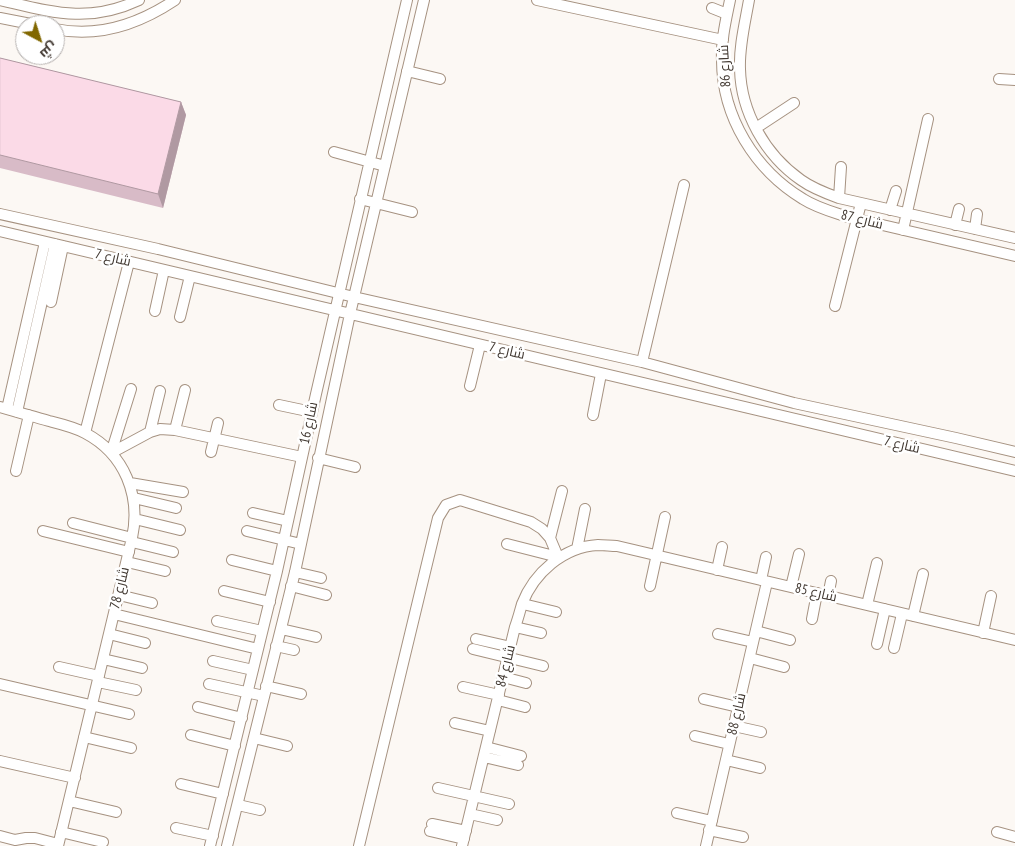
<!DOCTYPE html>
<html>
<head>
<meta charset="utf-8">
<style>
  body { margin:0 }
  #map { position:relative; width:1015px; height:846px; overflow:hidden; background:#fcf8f4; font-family:"PT Sans Narrow",Cairo,sans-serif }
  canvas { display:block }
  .north { position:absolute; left:15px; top:15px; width:50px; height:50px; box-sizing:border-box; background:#fff; border:1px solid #b3afad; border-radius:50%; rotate:140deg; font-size:14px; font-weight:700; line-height:20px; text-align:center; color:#413831 }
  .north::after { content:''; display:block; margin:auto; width:18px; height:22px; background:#816700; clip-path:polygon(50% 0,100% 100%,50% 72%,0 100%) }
</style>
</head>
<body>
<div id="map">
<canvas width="1015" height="846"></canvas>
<div class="north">ش</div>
</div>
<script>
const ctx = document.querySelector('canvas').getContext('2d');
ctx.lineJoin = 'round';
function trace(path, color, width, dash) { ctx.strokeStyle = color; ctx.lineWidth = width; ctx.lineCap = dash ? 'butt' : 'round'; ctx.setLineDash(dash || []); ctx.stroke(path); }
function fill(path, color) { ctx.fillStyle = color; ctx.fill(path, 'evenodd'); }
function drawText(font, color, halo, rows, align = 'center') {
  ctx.font = font + ' "PT Sans Narrow",Cairo,sans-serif'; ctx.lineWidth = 5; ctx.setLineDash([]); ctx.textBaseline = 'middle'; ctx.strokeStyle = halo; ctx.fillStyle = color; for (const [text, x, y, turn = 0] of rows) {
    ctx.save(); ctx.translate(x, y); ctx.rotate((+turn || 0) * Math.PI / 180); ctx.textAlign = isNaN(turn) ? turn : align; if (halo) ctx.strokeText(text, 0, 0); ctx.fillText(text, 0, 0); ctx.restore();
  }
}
const minor = new Path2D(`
  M0,0C52,12 88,24 139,0
  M537,0L723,40
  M730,0C726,20 721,40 722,60C722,117 755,170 803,199C817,208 833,212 848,217L1015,256
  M749,0C745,23 739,46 740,69C741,112 765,155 801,180C812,188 825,193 839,198L1015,238
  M712,8L727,14
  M0,18L36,25
  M55,29C98,38 139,24 175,0
  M407,71L440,79
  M999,79L1015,80
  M756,128L794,103
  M334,152L385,166
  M839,198L841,167
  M360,199L412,212
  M890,210L896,191
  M0,214L158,249L354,297L642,362L794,403L956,438L1015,452
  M955,225L959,209
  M975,229L977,214
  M903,230L928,119
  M0,231L1015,471
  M51,302L63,246
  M835,306L861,203
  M155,311L164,270
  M180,317L190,276
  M642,362L684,185
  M470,386L480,345
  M279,405L312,412
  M0,407C16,412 32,416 49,421C61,424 74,427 85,433C125,454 141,496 132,538L58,846
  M7,409L45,242
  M17,412L55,244
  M593,415L601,374
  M175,430L185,390
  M150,432L160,391
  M85,433L129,262
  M211,452L218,423
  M111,453L150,432L160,429L175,430L302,457
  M111,453L131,389
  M318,458L355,467
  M16,471L29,415
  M130,483L183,492
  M134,498L176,508
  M253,513L288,521
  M135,519L180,530
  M73,523L132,538
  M43,531L129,552
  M247,531L301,544
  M550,538L562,491
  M132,542L173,552
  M507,544L558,557
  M577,549L585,509
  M232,560L277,571
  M127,562L165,571
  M717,570L722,547
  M295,572L321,578
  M761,580L766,557
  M291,586L326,595
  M650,586L665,517
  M791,587L799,554
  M224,591L270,602
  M119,595L152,603
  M828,596L831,581
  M523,604L556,612
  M867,605L877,563
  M114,614L258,649
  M913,616L923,574
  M812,619L817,593
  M217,621L262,631
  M515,627L541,633
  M281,629L316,637
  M756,631L790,640
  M983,633L991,596
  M109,634L145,643
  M718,634L753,642
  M476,639L511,647
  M877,644L885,609
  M276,646L294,650
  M894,648L902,614
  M473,649L543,666
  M750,658L784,667
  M103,659L142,668
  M213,661L253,670
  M59,667L99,676
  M503,677L526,683
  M98,682L136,690
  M0,684L129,714
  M209,684L264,696
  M266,686L301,694
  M463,687L499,695
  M704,699L738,707
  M498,700L525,707
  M198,707L242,718
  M455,723L490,731
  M734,726L761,732
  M191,735L235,746
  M695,736L729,744
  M84,737L131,748
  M254,738L287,746
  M486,747L521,756
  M484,757L518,765
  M726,760L760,768
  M0,761L75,778
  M181,784L223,794
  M438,788L509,804
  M69,801L116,812
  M238,805L260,810
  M677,813L712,821
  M470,814L497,820
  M432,824L466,831
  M176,828L213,836
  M709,830L743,837
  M430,831L464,839
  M61,832L103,842
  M997,832L1015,837
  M0,836L15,840L26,838H35L58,844
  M210,846L277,571L316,394L407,0
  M227,846L295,572L350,314L424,0
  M359,846L438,518L446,505L460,500L531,522L542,529L550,538L558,557
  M462,846L515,627C518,619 520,611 522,604C534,573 563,547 598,545C604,545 611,546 617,546L1015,640
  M706,846L767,582`);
trace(minor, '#a69281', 12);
trace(minor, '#fff', 10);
fill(new Path2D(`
  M0,58L181,102L186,115L163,208L0,168Z`), '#d8bbc7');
fill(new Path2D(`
  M181,102L186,115L163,208L158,194Z`), '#b099a2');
const building = new Path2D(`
  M0,58L181,102L158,194L0,155Z`);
fill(building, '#fbdae7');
trace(building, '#b099a2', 1);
drawText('14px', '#413831', '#fff', [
  ["شارع 86",725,66,-93],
  ["شارع 87",862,220,14],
  ["شارع 7",113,258,13],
  ["شارع 7",507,351,13],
  ["شارع 16",309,423,-78],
  ["شارع 7",902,445,13],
  ["شارع 78",120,588,-76],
  ["شارع 85",816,593,13],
  ["شارع 84",506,666,-76],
  ["شارع 88",737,714,-77]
]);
</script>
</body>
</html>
